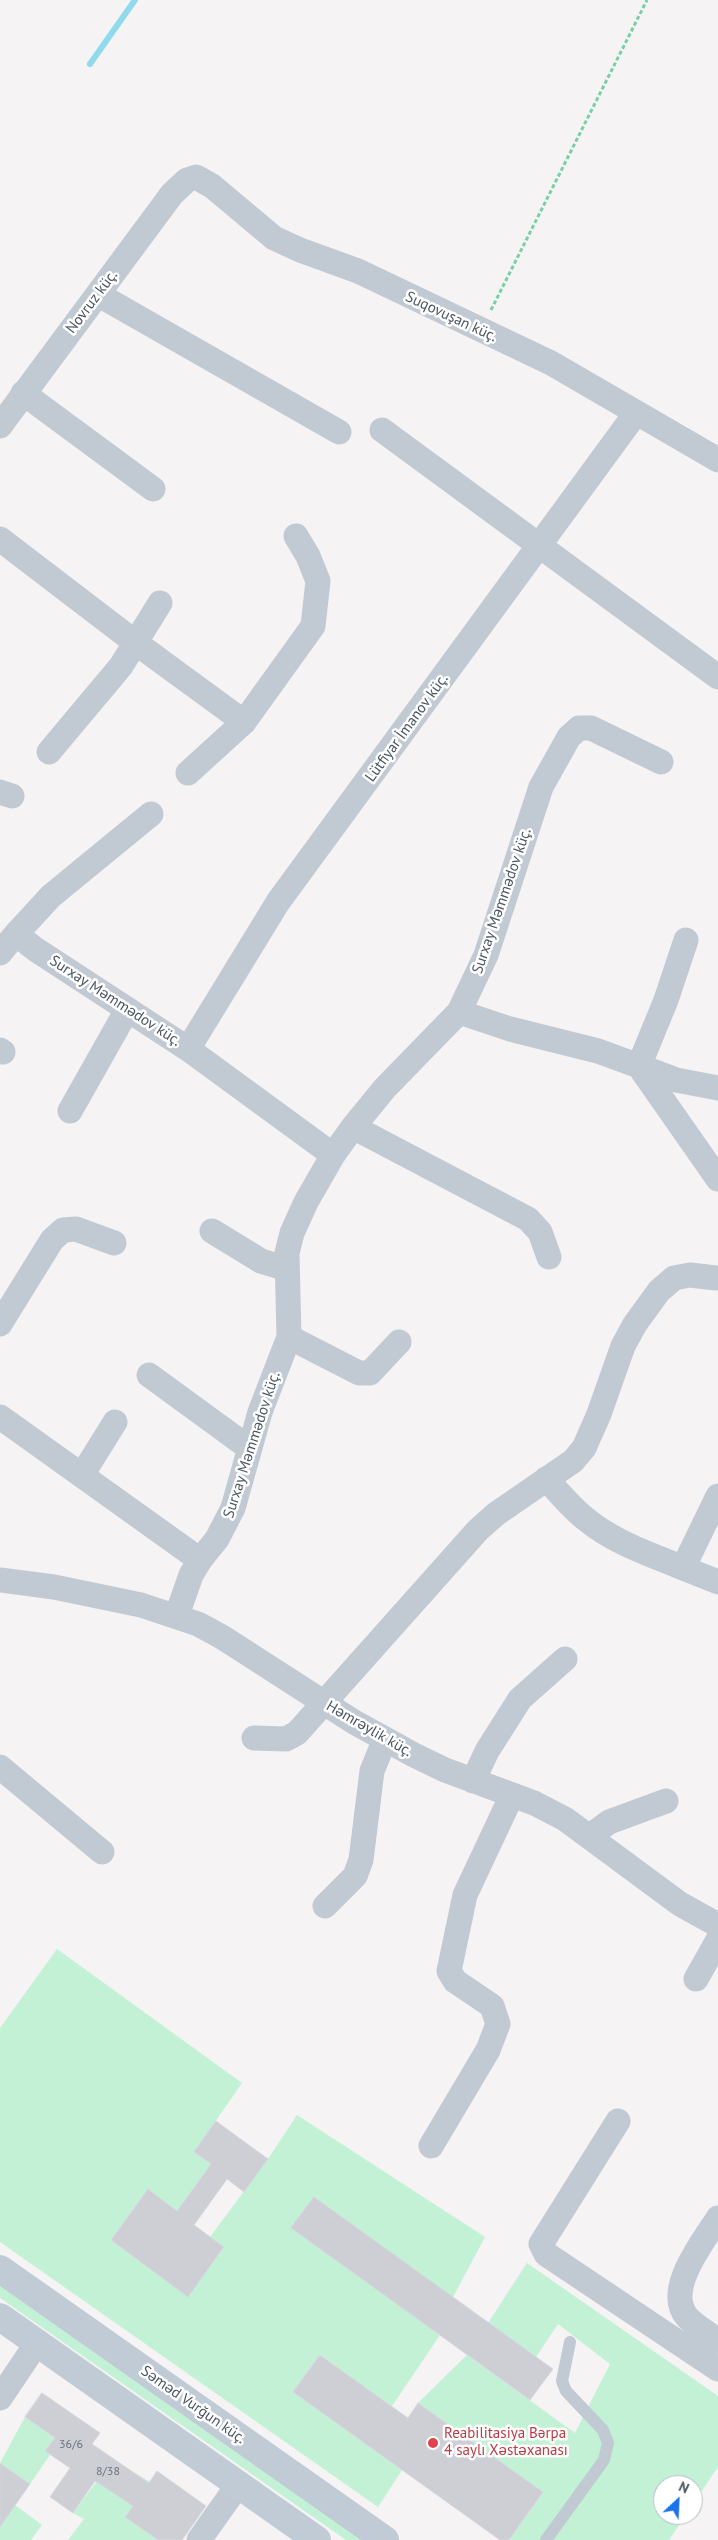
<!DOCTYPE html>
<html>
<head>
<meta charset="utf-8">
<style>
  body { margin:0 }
  #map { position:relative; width:718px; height:2540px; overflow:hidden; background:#f5f3f3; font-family:"PT Sans",sans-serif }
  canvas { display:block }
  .north { position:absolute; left:653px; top:2475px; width:50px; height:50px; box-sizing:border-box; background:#fff; border:1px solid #b7bbc0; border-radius:50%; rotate:25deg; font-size:14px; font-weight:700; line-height:20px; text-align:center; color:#4a5661 }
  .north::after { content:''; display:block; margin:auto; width:18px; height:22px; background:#1a73e8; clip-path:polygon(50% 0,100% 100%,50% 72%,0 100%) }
</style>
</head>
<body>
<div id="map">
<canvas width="718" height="2540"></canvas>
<div class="north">N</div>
</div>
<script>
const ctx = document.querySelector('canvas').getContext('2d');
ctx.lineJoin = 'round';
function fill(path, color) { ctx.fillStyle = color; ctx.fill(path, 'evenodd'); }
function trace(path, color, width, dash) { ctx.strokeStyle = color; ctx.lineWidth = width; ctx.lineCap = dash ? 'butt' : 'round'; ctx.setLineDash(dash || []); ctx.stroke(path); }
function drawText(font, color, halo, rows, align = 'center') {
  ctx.font = font + ' "PT Sans",sans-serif'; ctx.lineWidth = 5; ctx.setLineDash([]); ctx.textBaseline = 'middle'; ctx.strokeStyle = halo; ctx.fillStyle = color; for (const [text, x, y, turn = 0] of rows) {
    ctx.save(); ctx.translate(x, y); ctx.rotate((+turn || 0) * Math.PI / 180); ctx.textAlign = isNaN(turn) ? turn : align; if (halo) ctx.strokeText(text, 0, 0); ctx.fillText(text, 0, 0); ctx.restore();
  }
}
fill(new Path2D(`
  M57,1949L242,2083L194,2152L211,2164L177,2211L148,2189L111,2240L188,2296L224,2248L210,2237L268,2159L297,2115L485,2237L453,2297L292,2228L440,2335L392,2406L320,2355L293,2392L402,2470L378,2507L0,2242V2028Z
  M527,2263L718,2396V2467L693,2504V2485H663V2515H686L669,2540H509L543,2492L418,2403L467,2355L575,2433L610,2364L558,2324L536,2357L488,2323Z
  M0,2285L365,2540H346L0,2298Z
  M25,2417L55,2438L46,2451L50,2455L30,2484L0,2463Z
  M130,2470L150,2482L125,2517L158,2540H68L84,2519L73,2513L97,2481Z
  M15,2505L42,2525L31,2540H0V2517Z`), '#c3f1d5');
trace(new Path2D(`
  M90,64L135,0`), '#90daee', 6);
const building = new Path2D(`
  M216,2121L268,2159L244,2192L227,2179L194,2225L224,2247L188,2297L111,2240L148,2189L177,2211L211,2164L194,2152Z
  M314,2197L553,2369L530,2400L291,2228Z
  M320,2355L408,2418L418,2403L543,2492L509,2540H500L293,2392Z
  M42,2393L100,2433L92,2444L149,2483L157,2471L206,2506L182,2540H158L125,2517L133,2506L95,2481L73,2513L50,2497L70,2468L45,2451L55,2438L25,2417Z
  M0,2463L30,2484L0,2527Z`);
fill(building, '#cdcfd5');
trace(building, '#d7d9de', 1);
trace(new Path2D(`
  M491,310L647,0`), '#7ad0a6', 3, [4, 2.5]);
trace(new Path2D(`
  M546,2540L604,2460L608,2443L603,2430L566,2391L562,2381L570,2342`), '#c1cad2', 12);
trace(new Path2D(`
  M99,295L339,432
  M23,393L153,489
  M0,426L172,194L187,180L196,177L212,186L274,238L300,250L358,271L551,363L718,460
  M382,430L718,677
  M0,539L136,643L244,722
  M49,752L121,666L160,603
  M188,773L244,722L313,626L318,581L308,556L296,536
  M0,792L12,796
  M16,934L51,896L151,814
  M686,940L666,1000L639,1066L676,1080L718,1088
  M0,953L16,934L35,949L188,1049L333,1155
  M459,1012L510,1029L598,1051L639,1066L718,1179
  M188,1049L278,902L636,413
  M0,1050L3,1052
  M70,1111L127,1010
  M353,1127L528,1219L540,1232L549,1257
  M212,1231L261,1261L287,1269
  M0,1324L52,1240L63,1230L76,1229L114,1243
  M289,1337L359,1373H370L399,1342
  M149,1375L249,1448
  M0,1417L200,1560
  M82,1475L115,1422
  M546,1479C559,1492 572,1509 587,1520C615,1543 650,1554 683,1568L718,1496
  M683,1568L718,1582
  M0,1580L54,1587L141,1605L198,1624L222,1637L354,1722L414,1755L445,1770L534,1803L565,1819L680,1904L718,1925
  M177,1615L191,1575L200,1560L217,1539L233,1508L260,1412L289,1337L287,1253L292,1233L306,1202L333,1155L353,1127L385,1088L459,1012L486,955L541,787L569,737L579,728H591L661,762
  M254,1738L286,1739L297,1733L478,1530L496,1514L573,1461L584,1448L599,1414L623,1346L635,1324L659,1291L674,1278L690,1275L716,1278
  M0,1767L102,1852
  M473,1781L487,1751L520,1699L565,1659
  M590,1836L609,1822L666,1801
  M325,1906L355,1876L361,1860L372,1771L385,1739
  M696,1979L718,1940
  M618,2121L541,2244L546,2254L718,2369
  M431,2146L488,2050L498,2024L492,2006L455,1981L449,1971L465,1895L512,1795
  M718,2218C703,2242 664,2290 687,2317C695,2326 708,2333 718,2341
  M0,2398L37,2343
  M199,2540L238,2485`), '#c1cad2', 25);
trace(new Path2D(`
  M0,2269L385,2540
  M0,2317L317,2540`), '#c1cbd6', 28);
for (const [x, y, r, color] of [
  [433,2443,6,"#e0444e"]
]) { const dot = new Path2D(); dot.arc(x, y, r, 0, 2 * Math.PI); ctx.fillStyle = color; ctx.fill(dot); trace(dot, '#fff', 2); }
drawText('12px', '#6b747e', null, [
  ["36/6",71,2445],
  ["8/38",108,2472]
]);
drawText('15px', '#4a5661', '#fff', [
  ["Novruz küç.",92,302,-53],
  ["Suqovuşan küç.",451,317,25],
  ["Lütfiyar İmanov küç.",407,728,-54],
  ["Surxay Məmmədov küç.",502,901,-71],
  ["Surxay Məmmədov küç.",115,1001,33],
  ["Surxay Məmmədov küç.",252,1445,-72],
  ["Həmrəylik küç.",369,1729,30],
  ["Səməd Vurğun küç.",193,2405,35]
]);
drawText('15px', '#be3a42', '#fff', [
  ["Reabilitasiya Bәrpa",444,2434],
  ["4 saylı Xəstəxanası",444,2451]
], 'left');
</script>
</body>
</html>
